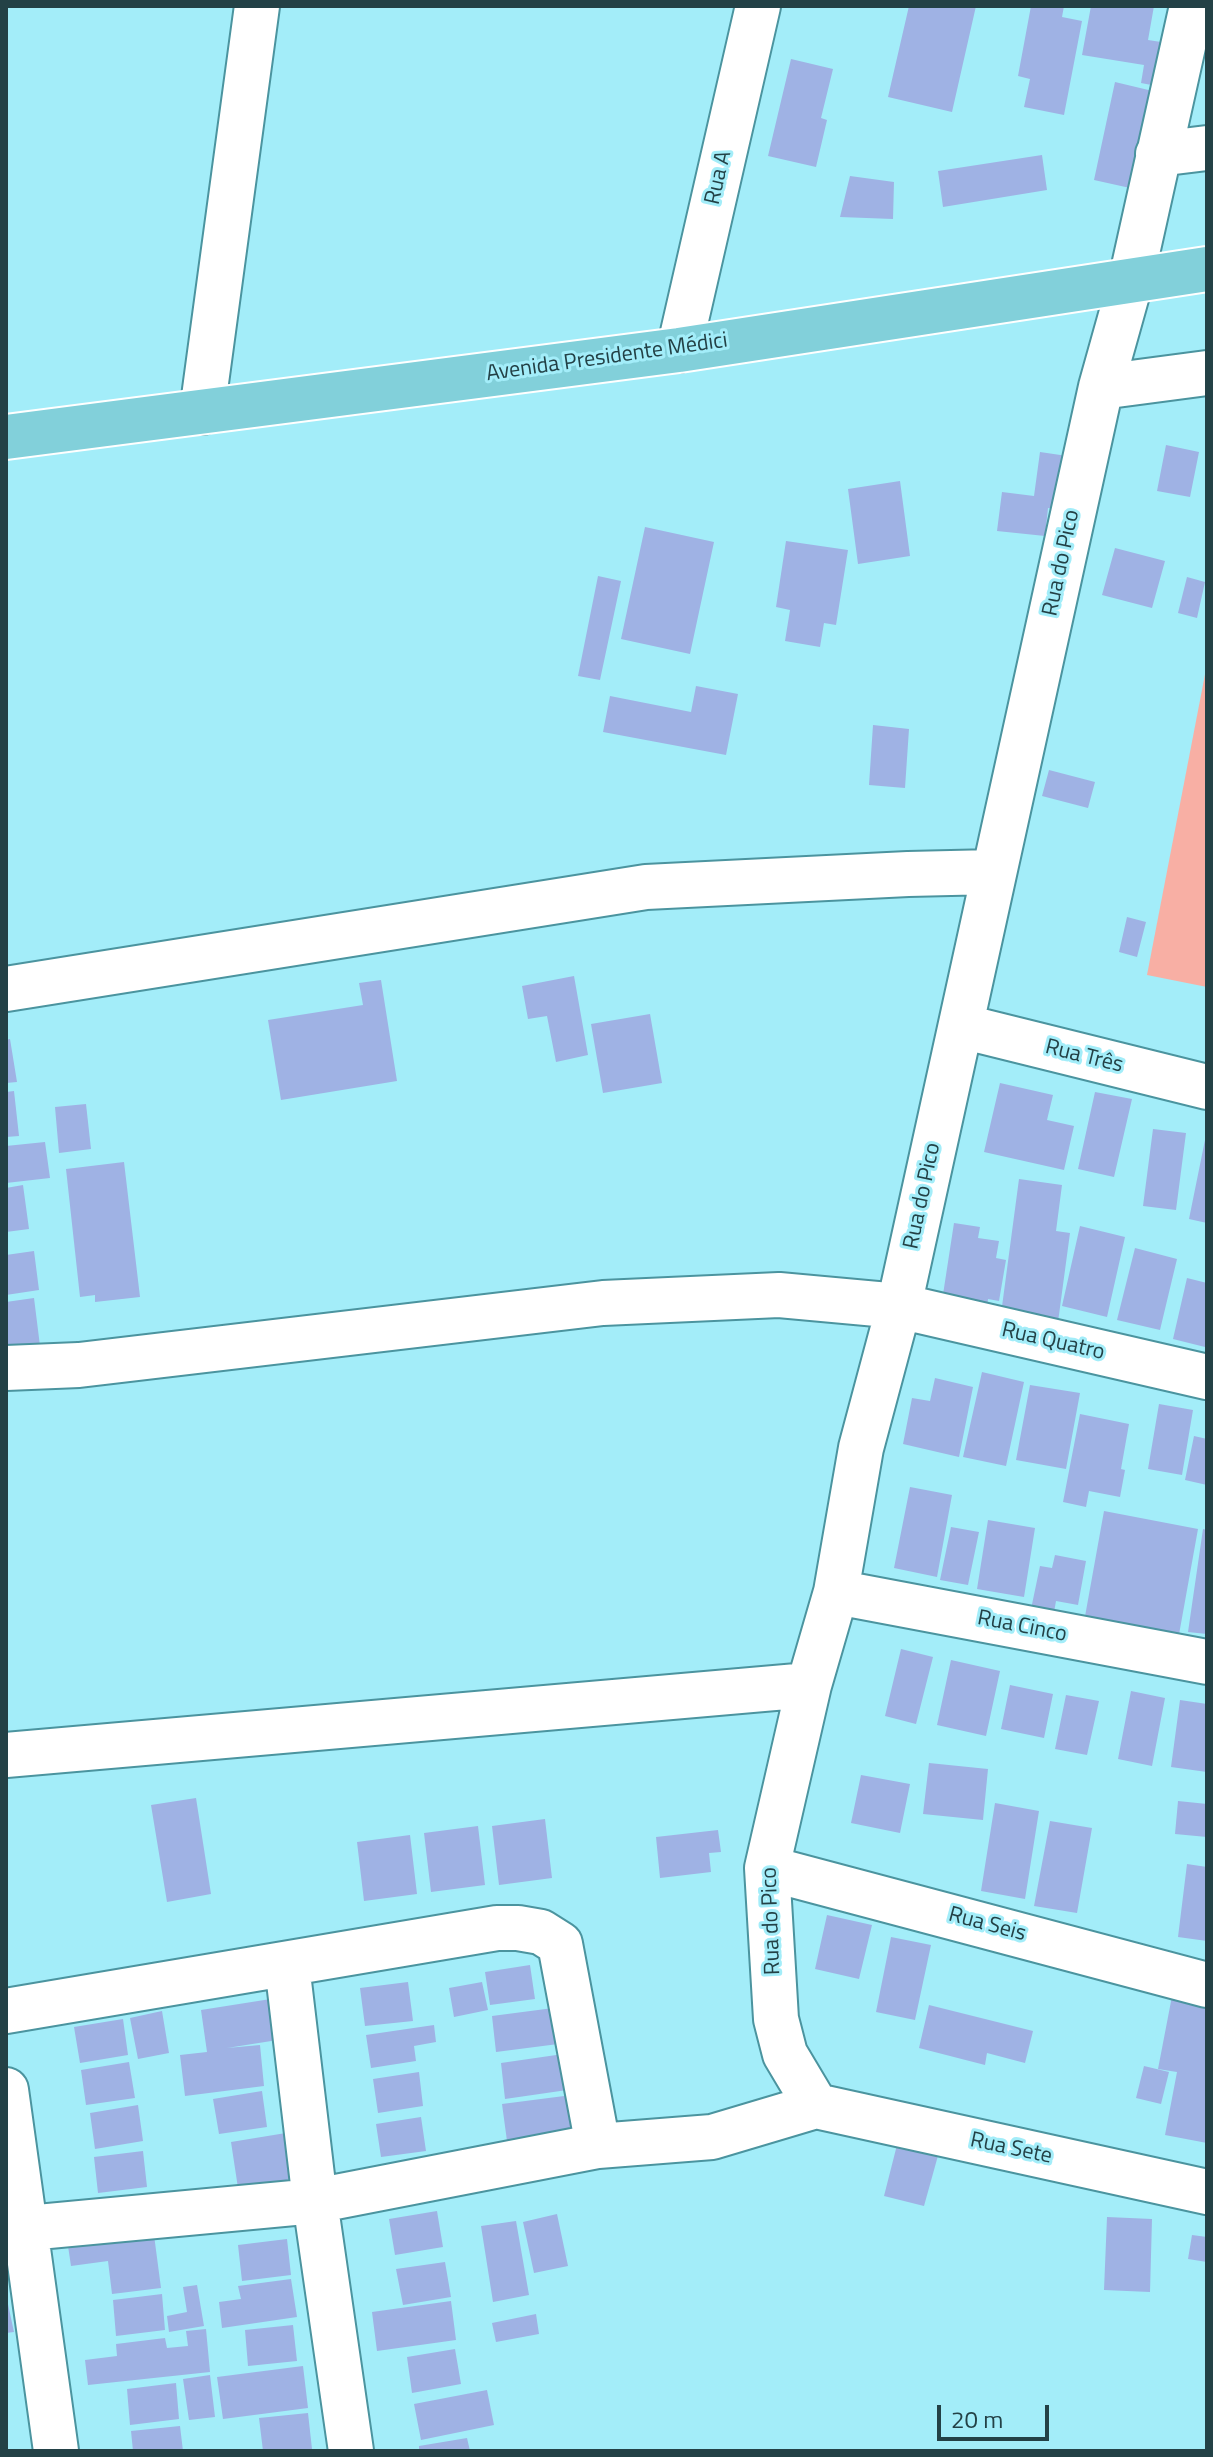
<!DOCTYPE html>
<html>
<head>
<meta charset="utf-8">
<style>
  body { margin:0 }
  #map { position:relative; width:1213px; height:2457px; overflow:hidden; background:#a3edf9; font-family:"Titillium Web",sans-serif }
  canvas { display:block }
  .frame { position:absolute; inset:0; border:8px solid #234146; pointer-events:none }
  .scale { position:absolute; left:937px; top:2405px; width:112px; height:36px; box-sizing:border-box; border:4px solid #234146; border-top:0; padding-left:10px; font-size:24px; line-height:28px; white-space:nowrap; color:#234146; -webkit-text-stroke:6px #a3edf9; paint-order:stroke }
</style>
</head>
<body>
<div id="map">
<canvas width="1213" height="2457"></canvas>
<div class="frame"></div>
<div class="scale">20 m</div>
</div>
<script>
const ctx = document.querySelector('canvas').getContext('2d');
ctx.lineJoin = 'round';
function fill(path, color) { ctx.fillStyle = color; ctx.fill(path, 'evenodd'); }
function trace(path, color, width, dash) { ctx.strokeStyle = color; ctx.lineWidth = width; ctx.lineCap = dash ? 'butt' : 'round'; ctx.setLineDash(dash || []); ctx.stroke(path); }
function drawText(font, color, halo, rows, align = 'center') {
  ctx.font = font + ' "Titillium Web",sans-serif'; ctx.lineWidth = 6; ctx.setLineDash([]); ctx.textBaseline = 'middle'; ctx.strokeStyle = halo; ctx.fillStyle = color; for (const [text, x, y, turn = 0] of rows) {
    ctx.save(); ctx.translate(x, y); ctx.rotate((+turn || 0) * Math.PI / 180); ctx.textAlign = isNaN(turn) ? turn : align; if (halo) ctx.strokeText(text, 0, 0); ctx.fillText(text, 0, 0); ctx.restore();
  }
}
fill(new Path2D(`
  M1207,664V987L1147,975Z`), '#f8afa4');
fill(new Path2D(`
  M909,6H976L952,112L888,97Z
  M1031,6H1064L1062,17L1082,21L1064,115L1024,107L1030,79L1018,76Z
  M1091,6H1154L1148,40L1174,44L1167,88L1141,83L1144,65L1082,55Z
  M791,59L833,69L821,118L827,120L816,167L768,156Z
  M1115,82L1161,93L1139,190L1094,180Z
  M1042,155L1047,190L943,207L938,171Z
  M850,176L894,182L893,219L840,217Z
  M1166,445L1199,452L1190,497L1157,491Z
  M1040,452L1074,457L1067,511L1048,508L1045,536L997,531L1002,492L1034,496Z
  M900,481L910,556L858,564L848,489Z
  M645,527L714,542L690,654L621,639Z
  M786,541L848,550L836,625L824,623L820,647L785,641L790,610L776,607Z
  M1115,548L1165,561L1152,608L1102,595Z
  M598,576L621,581L600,680L578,676Z
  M1187,577L1205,582L1197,618L1178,613Z
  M696,686L738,694L726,755L603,732L610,696L691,712Z
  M873,725L909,729L905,788L869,785Z
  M1049,770L1095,782L1088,808L1042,796Z
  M1127,917L1146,922L1137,957L1119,952Z
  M574,976L588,1055L556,1062L547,1016L528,1019L522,986Z
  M381,980L397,1081L281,1100L268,1020L363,1005L359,983Z
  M650,1014L662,1083L603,1093L591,1024Z
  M10,1039L17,1082L6,1083V1040Z
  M1000,1083L1053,1095L1047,1120L1074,1126L1064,1170L984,1152Z
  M14,1091L19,1136L6,1137V1092Z
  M1095,1092L1132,1099L1114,1177L1078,1169Z
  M86,1104L91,1149L59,1153L55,1107Z
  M1153,1129L1186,1133L1176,1210L1143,1206Z
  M1206,1135H1207V1223L1189,1219Z
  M45,1142L50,1178L6,1183V1146Z
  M124,1162L140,1297L95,1302V1295L80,1297L66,1169Z
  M1019,1179L1062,1185L1056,1231L1070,1233L1058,1322L1001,1314Z
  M23,1185L29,1229L6,1232V1188Z
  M954,1223L980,1227L978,1238L999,1241L996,1258L1006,1260L999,1301L988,1299L987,1309L942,1301Z
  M1080,1226L1125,1237L1107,1317L1062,1306Z
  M1135,1248L1177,1259L1160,1330L1117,1320Z
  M34,1251L39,1290L6,1295V1255Z
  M1187,1278L1207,1283L1205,1347L1173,1339Z
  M34,1298L40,1346L6,1351V1302Z
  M982,1372L1024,1382L1006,1466L963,1457Z
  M935,1378L973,1387L959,1457L903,1444L912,1398L930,1401Z
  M1030,1385L1080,1393L1066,1469L1016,1460Z
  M1159,1404L1193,1410L1182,1475L1148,1469Z
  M1080,1414L1129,1424L1121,1469L1125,1470L1120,1497L1089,1491L1086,1507L1063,1502Z
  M1194,1436L1207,1439V1485L1185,1480Z
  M910,1487L952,1495L937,1577L894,1568Z
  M1104,1511L1198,1529L1178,1640L1084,1622Z
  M988,1520L1035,1528L1024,1597L977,1589Z
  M951,1527L979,1532L968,1585L940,1580Z
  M1203,1529L1207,1530V1634L1188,1632Z
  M1055,1555L1086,1561L1078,1605L1056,1601L1053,1618L1030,1614L1040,1566L1052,1568Z
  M901,1649L933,1657L916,1724L885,1716Z
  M951,1660L1000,1671L986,1736L937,1725Z
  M1010,1685L1053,1694L1044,1738L1001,1729Z
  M1131,1691L1165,1698L1152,1766L1118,1759Z
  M1066,1695L1099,1701L1087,1755L1055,1749Z
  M1180,1700L1207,1704V1772L1171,1767Z
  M929,1763L988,1769L983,1820L923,1814Z
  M861,1775L910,1784L900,1833L851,1823Z
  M196,1798L211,1894L167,1902L151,1805Z
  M1178,1801L1207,1804V1837L1175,1834Z
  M995,1803L1039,1811L1025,1899L981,1891Z
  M545,1819L552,1878L499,1885L492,1826Z
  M1050,1821L1092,1828L1077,1913L1034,1906Z
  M478,1826L485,1885L431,1892L424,1833Z
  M718,1830L721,1852L709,1853L711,1872L660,1878L656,1837Z
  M410,1835L417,1894L364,1901L357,1842Z
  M1187,1864L1207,1867V1941L1178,1937Z
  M827,1915L872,1925L859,1979L815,1969Z
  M891,1937L931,1945L915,2020L876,2012Z
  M530,1965L535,1999L490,2005L485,1972Z
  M408,1982L413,2021L365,2026L360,1988Z
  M482,1982L488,2010L454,2017L449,1988Z
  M1173,1991L1207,1998V2143L1165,2135L1177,2072L1158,2069Z
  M277,1998L284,2039L227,2048L260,2045L264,2086L185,2096L180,2055L207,2052L201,2010Z
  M929,2005L1033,2031L1025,2063L987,2053L985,2065L919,2048Z
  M561,2007L566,2043L496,2052L492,2016Z
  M162,2011L169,2053L138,2059L130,2018Z
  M123,2019L128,2055L80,2063L74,2027Z
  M434,2025L436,2042L414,2046L416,2061L371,2068L366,2035Z
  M570,2053L574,2089L505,2099L501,2063Z
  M129,2062L135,2098L86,2105L81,2070Z
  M1144,2066L1169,2072L1161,2104L1136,2098Z
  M419,2072L423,2106L378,2113L373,2079Z
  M262,2091L267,2127L219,2134L213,2099Z
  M572,2095L576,2131L507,2141L502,2104Z
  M138,2105L143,2141L95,2149L90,2113Z
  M421,2117L426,2151L381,2157L376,2124Z
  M292,2132L299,2178L238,2188L231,2142Z
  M898,2141L939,2152L924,2206L884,2196Z
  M143,2151L147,2187L98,2193L94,2157Z
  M437,2211L443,2247L395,2255L389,2219Z
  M557,2214L568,2266L534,2273L523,2222Z
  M1107,2217L1152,2219L1150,2292L1104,2290Z
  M516,2221L529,2295L493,2302L481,2226Z
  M154,2235L161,2288L112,2294L108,2261L71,2266L68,2246Z
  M1192,2235L1207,2237V2262L1188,2259Z
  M287,2239L291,2275L242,2281L238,2245Z
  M445,2262L451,2297L403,2305L396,2269Z
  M291,2279L297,2317L222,2328L219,2302L241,2299L238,2286Z
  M197,2285L204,2326L169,2332L167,2316L187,2312L183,2287Z
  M162,2294L165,2330L116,2336L113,2300Z
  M6,2295L14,2332L6,2333Z
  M451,2301L456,2340L377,2351L372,2312Z
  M536,2314L539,2334L496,2342L492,2323Z
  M293,2325L297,2361L248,2366L245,2330Z
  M206,2329L210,2372L88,2385L85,2360L117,2356L116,2344L165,2338L167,2348L188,2346L186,2331Z
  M455,2349L461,2384L412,2393L407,2357Z
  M303,2366L308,2408L223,2419L217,2377Z
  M210,2375L215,2417L189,2420L183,2379Z
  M176,2383L179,2419L130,2425L127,2389Z
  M487,2390L494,2425L421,2440L414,2404Z
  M308,2413L312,2449L263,2451L259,2418Z
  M180,2426L183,2451H133L131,2431Z
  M467,2438L470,2451H419V2446Z`), '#9fb2e4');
const minor = new Path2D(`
  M1158,154L1207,148
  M679,350L758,6
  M1101,387L1207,373
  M202,412L257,6
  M6,989L646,887L908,874L994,872
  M961,1026L1207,1087
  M6,1368L79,1365L603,1303L779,1295L899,1306L1207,1377
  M836,1592L1207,1662
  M6,1755L809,1685
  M767,1868L1207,1985
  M287,1965L315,2201L351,2451
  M6,2011L497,1928H518L541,1932L560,1944L598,2146L712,2137L816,2106L1207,2192
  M6,2090L56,2451
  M816,2106L785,2054L776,2019L767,1868L809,1685L836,1592L861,1448L899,1306L1101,387L1131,280L1192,6
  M6,2230L315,2201L598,2146`);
const major = new Path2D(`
  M6,437L679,350L1207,269`);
trace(minor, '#4b949f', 48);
trace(major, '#fff', 48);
trace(minor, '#fff', 44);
trace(major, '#82d0da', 44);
drawText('22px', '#234146', '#a3edf9', [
  ["Rua A",719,178,-77],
  ["Avenida Presidente Médici",607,358,-8],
  ["Rua do Pico",1062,563,-78],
  ["Rua Três",1084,1057,14],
  ["Rua do Pico",923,1196,-78],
  ["Rua Quatro",1053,1342,13],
  ["Rua Cinco",1022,1627,11],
  ["Rua do Pico",772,1921,-92],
  ["Rua Seis",987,1925,15],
  ["Rua Sete",1011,2149,12]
]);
</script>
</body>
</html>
